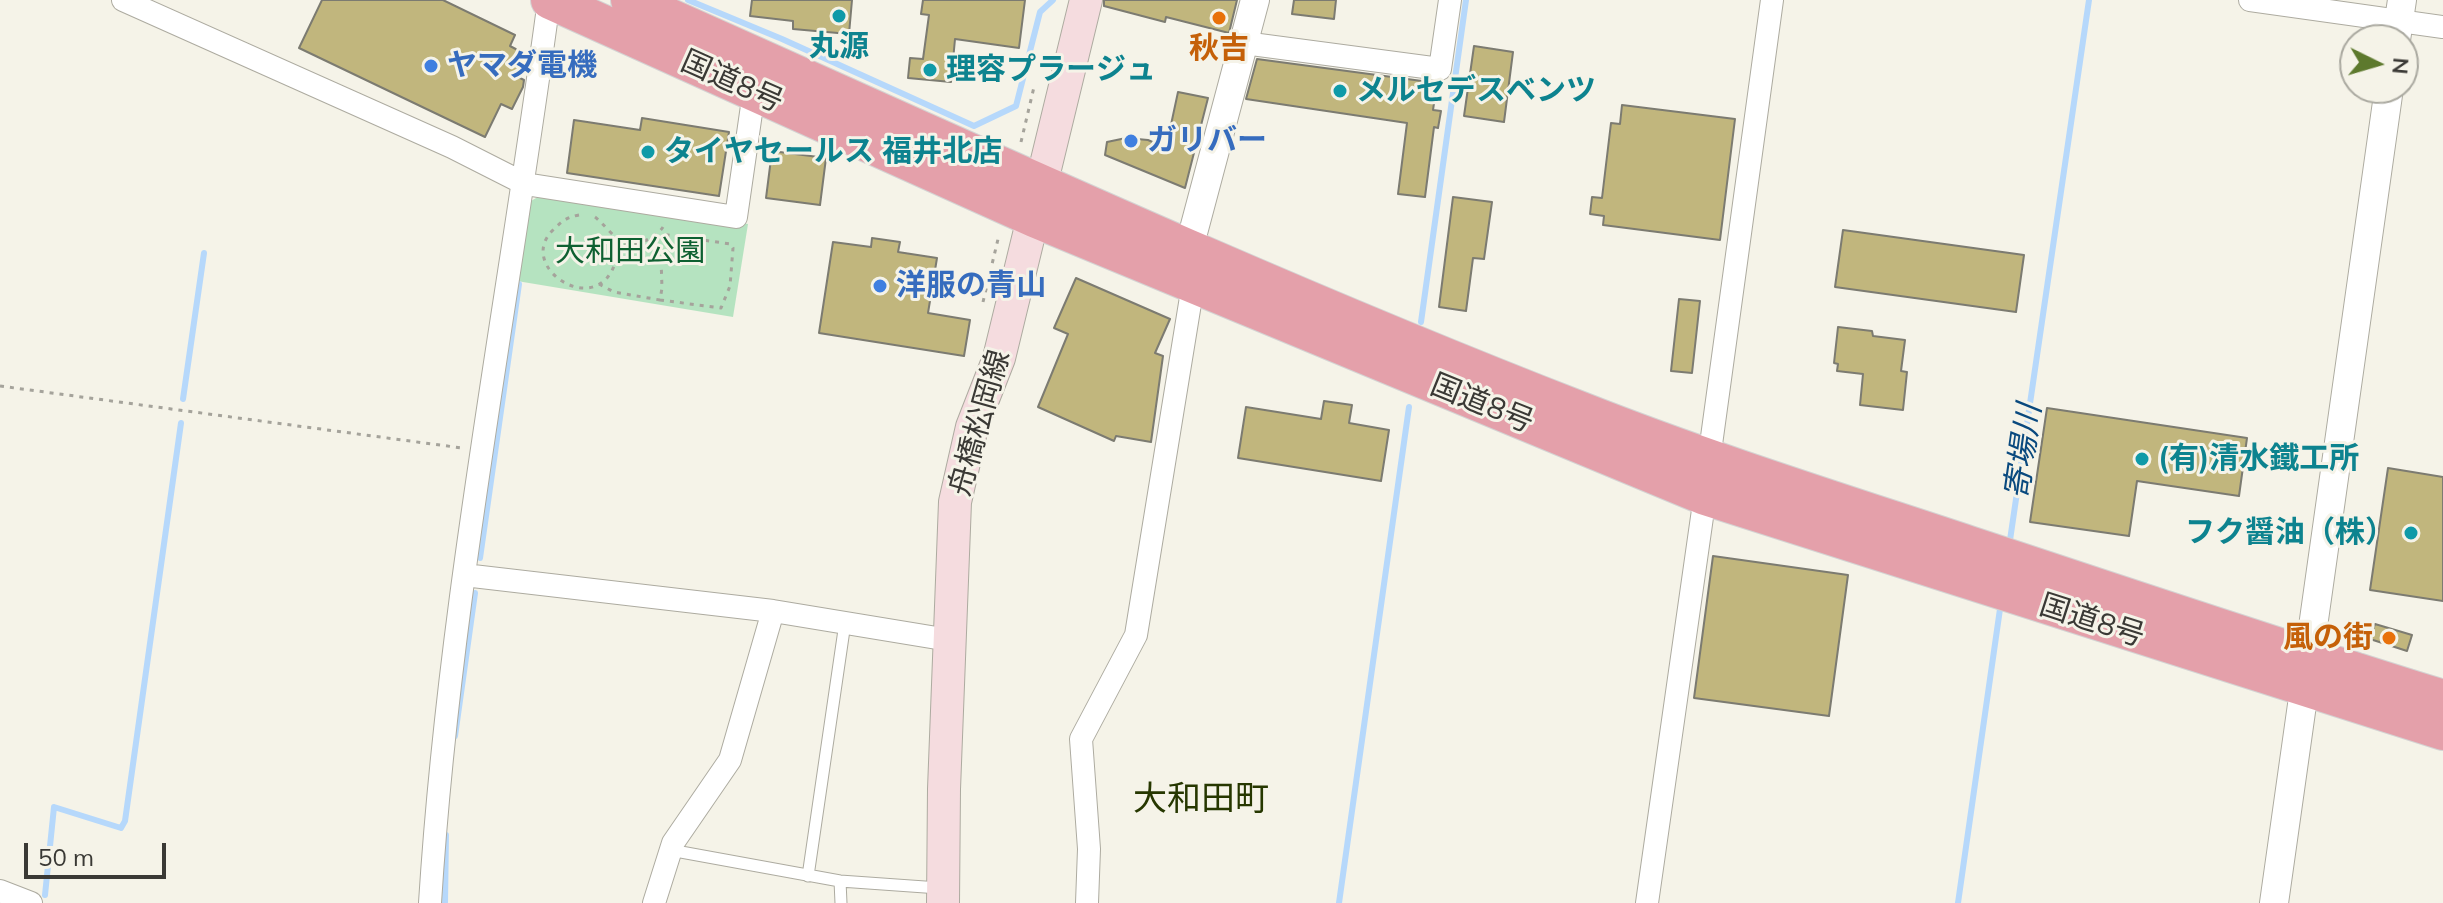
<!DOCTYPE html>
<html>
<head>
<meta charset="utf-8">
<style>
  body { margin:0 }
  #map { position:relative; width:2443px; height:903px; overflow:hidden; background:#f5f3e8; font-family:Mulish,sans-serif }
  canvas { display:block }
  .north { position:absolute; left:2339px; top:24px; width:80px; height:80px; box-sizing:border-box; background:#f5f3e8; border:2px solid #aaa9a0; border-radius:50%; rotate:95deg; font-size:22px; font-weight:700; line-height:32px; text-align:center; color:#3a3935 }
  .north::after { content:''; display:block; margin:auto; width:28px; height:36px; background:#5d792d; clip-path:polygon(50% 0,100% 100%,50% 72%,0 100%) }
  .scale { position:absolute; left:24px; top:843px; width:142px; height:36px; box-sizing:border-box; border:4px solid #3a3935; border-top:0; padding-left:10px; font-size:24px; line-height:28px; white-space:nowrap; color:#3a3935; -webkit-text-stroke:6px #f5f3e8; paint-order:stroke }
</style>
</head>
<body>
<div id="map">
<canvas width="2443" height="903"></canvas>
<div class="north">N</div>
<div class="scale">50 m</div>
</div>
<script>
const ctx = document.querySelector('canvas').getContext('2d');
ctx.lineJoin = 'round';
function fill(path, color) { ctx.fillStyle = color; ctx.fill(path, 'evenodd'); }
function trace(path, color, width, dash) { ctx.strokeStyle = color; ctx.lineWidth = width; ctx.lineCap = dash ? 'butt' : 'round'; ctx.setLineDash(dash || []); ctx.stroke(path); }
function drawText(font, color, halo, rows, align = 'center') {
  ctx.font = font + ' Mulish,"Noto Sans JP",sans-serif'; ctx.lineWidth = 6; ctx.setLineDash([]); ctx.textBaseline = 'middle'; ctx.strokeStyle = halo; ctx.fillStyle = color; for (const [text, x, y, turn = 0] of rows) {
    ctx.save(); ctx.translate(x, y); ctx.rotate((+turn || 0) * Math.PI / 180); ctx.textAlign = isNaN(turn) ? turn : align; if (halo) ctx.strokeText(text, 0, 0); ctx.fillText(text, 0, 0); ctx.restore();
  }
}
fill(new Path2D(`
  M548,191L748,224L733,317L517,281L531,201Z`), '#b5e3c0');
trace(new Path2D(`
  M688,0L782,39L974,126L1016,106L1040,12L1053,0
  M1421,322L1466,0
  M183,399L204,253
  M2009,547L2089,0
  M480,558L519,284
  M455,736L475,593
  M45,895L54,807L121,828L125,821L181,423
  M445,903L446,835
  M1339,903L1409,407
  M1958,903L2001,602`), '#b6d8fb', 6);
const building = new Path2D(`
  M322,0H443L515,35L510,46L527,55L518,77L524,80L523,87L512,109L501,104L485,137L299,48Z
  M752,0H852L849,34L793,29V21L750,16Z
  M923,0H1025L1019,48L955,39L951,82L908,78L910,58L923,59L929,15L921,14Z
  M1104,0H1237L1229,33L1166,17L1165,22L1104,6Z
  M1294,0H1336L1334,19L1292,14Z
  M1474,46L1513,52L1504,122L1464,116Z
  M1257,59L1437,83L1433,110L1441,111L1438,128L1434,127L1425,197L1398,194L1407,123L1246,99Z
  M1178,92L1208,98L1185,188L1105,155L1107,142L1126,138L1148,140L1166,148Z
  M1622,105L1735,119L1720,240L1603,225L1604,216L1590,214L1592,197L1602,198L1611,123L1620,124Z
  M642,118L729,132L719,196L567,173L574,120L640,130Z
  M772,151L826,158L820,205L766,198Z
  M1453,197L1492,202L1484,259L1473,258L1466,311L1439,307Z
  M1843,230L2024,255L2016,312L1835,287Z
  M872,238L900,242L898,252L937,258L928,313L970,320L964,356L819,333L833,242L871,247Z
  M1076,278L1170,319L1155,353L1163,356L1151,442L1116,436L1114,441L1038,407L1068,334L1054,328Z
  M1679,299L1700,301L1692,373L1671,371Z
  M1838,327L1872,331L1873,336L1905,340L1901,371L1907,372L1903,410L1860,405L1863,374L1837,371L1838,364L1834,363Z
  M1324,401L1352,405L1349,423L1389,430L1381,481L1238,458L1246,407L1321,419Z
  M2047,408L2247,438L2239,496L2137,481L2129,536L2030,522Z
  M2388,468L2443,477V601L2370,590Z
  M1713,556L1848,575L1829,716L1694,698Z
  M2375,624L2412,635L2407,651L2370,639Z`);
fill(building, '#c1b67d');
trace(building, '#7c7b71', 2);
const service = new Path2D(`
  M670,850L840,881L939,888
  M808,876L845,623
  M840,881L841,903`);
const minor = new Path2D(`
  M123,0L452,147L525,184L736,217L754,92
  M2250,0L2443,27
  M1244,43L1440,69L1450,0
  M1709,459L1772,0
  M464,575L773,611L949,640
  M0,891L31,903
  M430,903C449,600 509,301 549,0
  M654,903L673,843L730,760L773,611
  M1087,903L1089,849L1081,739L1136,635L1193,285
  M1647,903L1705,496`);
const tertiary = new Path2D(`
  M2396,40L2402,0
  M1189,248L1255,0
  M2274,903L2389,88`);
const secondary = new Path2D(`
  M943,903L944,789L955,502L972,427L999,358L1086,0`);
const trunk = new Path2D(`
  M550,0L1034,218L1705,496L2443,731
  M630,0C945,140 1259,286 1581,411C1708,461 1839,502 1969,545C2127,597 2284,650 2443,699`);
trace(service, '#adaba0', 13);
trace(minor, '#adaba0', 24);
trace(tertiary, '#adaba0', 30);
trace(secondary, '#adaba0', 34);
trace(trunk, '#d4d3d3', 40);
trace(new Path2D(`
  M1021,142L1034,87
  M579,215C567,217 562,221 553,230C515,267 597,320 615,263C618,256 616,246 615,238
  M595,217C602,222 618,242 623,243C636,247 656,238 663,227
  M599,284L614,292L660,300L662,288L661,258L645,241
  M660,300L721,308L730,286L733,248L731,244L660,234
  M983,302L999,235
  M0,386L462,448`), '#a5a39b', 3, [4, 6]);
trace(service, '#fff', 11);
trace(minor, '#fff', 22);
trace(tertiary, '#fff', 28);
trace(secondary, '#f5dcdf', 32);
trace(trunk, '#e4a0aa', 38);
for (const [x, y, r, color] of [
  [839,16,8,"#0f9aa8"],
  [1219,18,8,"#e8710a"],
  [431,66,8,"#3f7fe0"],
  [930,70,8,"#0f9aa8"],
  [1340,91,8,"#0f9aa8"],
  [1131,141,8,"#3f7fe0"],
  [648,152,8,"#0f9aa8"],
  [880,286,8,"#3f7fe0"],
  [2142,459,8,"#0f9aa8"],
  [2411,533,8,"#0f9aa8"],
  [2389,638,8,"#e8710a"]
]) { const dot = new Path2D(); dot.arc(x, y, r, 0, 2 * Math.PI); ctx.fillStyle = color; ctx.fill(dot); trace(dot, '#f5f3e8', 3); }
drawText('bold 30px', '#0d838f', '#f5f3e8', [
  ["丸源",839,47,"center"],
  ["理容プラージュ",946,70],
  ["メルセデスベンツ",1356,91],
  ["タイヤセールス 福井北店",664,152],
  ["(有)清水鐵工所",2158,459],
  ["フク醤油（株）",2395,533,"right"]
], 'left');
drawText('bold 30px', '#c56008', '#f5f3e8', [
  ["秋吉",1219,49],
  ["風の街",2373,638,"right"]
]);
drawText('bold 30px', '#366cbe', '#f5f3e8', [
  ["ヤマダ電機",447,66],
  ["ガリバー",1147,141],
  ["洋服の青山",896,286]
], 'left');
drawText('30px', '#3a3935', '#f5f3e8', [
  ["国道8号",732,82,24],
  ["国道8号",1482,404,22],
  ["舟橋松岡線",980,423,-74],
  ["国道8号",2092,621,18]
]);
drawText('30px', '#0e6031', '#f5f3e8', [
  ["大和田公園",630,252]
]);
drawText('italic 32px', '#09497e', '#f5f3e8', [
  ["寄場川",2024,452,-82]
]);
drawText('34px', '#263700', '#f5f3e8', [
  ["大和田町",1201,800]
]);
</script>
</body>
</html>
